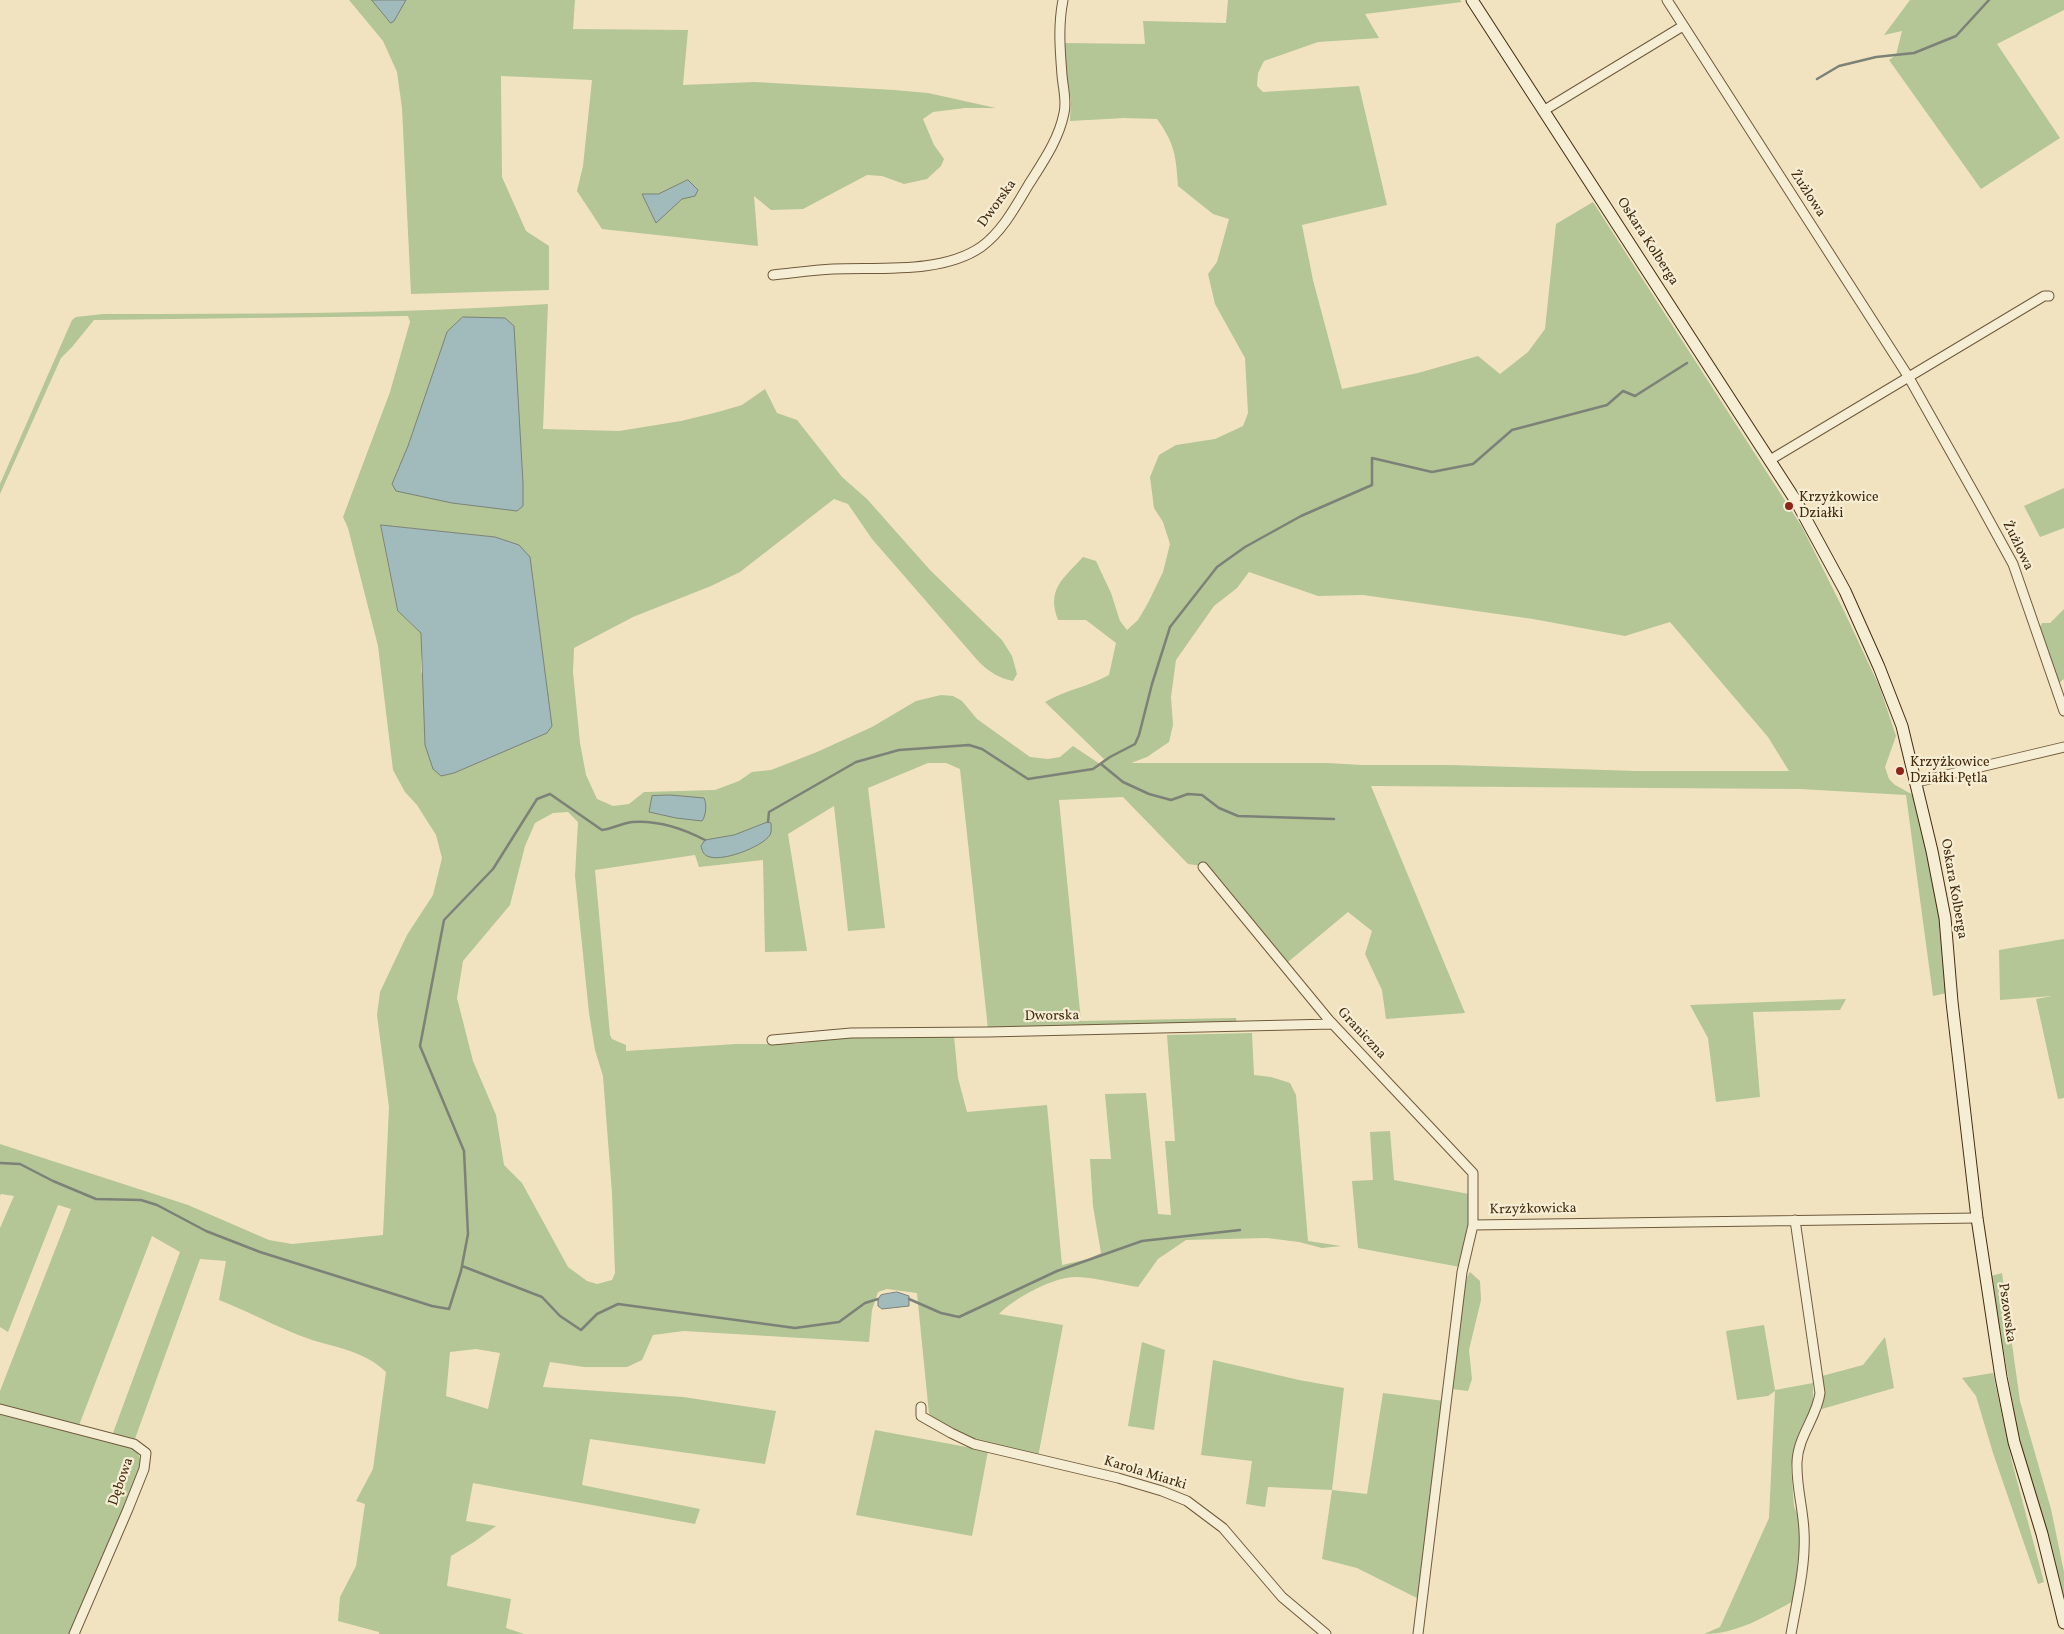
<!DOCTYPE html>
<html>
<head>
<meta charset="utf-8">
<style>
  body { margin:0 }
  canvas { display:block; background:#f1e3bf }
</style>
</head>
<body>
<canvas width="2064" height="1634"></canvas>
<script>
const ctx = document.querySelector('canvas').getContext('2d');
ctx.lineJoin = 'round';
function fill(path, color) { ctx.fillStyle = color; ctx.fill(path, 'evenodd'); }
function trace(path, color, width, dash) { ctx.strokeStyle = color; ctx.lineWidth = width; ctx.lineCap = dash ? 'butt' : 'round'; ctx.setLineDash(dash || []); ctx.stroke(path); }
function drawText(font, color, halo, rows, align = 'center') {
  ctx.font = font + ' Vollkorn,serif'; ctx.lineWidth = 4.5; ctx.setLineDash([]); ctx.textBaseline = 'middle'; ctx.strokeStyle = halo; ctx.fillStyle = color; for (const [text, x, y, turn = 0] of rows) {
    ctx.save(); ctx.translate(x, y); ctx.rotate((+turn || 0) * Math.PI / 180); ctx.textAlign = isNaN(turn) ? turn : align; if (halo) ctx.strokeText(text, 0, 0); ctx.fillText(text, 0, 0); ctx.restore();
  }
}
fill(new Path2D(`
  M349,0H575L573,29L688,30L683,85L755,82L894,90L928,93L996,108H965L933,112L923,119L934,145L944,159L941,166L927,179L904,184L882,176L867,175L803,209L771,210L754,196L758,246L602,229L577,191L583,166L592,80L501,76L502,177L526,231L549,246V290L411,294L402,108L397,72L383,41Z
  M1228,0H1460L1462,2L1365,14L1379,38L1318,42L1264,61L1258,73L1257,86L1263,92L1359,86L1387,205L1302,225L1313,280L1342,389L1418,373L1478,356L1500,374L1528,352L1545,329L1556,224L1593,202L1802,527L1845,613L1880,688L1896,736L1885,767L1889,779L1895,785L1915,796L1939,917L1947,993L1933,996L1906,795L1800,789L1371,786L1465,1013L1386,1019L1382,990L1365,954L1372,931L1348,912L1288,962L1210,867L1188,864L1123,797L1059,800L1081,1021L1236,1018L1237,1024L988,1029L960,769L946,763H928L868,788L885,928L848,931L834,806L788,834L807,951L765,952L763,860L699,867L695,855L595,870L610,1035L612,1039L626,1045V1051L736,1044H796L838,1038L873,1036H954L958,1078L967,1112L1047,1105L1062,1265L1088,1259L1101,1253L1093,1206L1090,1159H1111L1105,1094L1146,1093L1158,1214L1171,1215L1165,1141H1175L1167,1035L1252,1033L1254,1075L1271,1077L1290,1083L1296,1095L1308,1241L1341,1246L1322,1248L1299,1242L1267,1238L1186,1240L1158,1259L1138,1287C1119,1284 1097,1278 1077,1277C1055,1276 1014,1298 999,1314L1063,1325L1038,1457L970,1441L952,1431L929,1414L917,1293L887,1289L878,1292L872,1310L869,1342L684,1331L653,1335L642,1360L627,1367H584L550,1362L543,1387L683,1397L776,1411L765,1464L590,1439L582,1485L700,1509L695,1524L473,1483L466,1521L496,1526L474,1542L451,1556L447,1586L511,1599L506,1628L524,1634H379V1632L338,1621L340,1597L356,1566L365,1504L356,1501L373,1469L386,1372C361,1348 331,1348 301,1336C273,1325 247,1311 219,1300L226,1261L200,1259L132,1447C141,1455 142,1462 138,1473L69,1634H0V1391L71,1209L58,1205L8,1332L0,1327V1228L14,1196L1,1194L0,1196V1144L188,1205L269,1240L292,1244L383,1235L389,1107L377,1015L380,992L407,935L433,895L442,858L436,835L417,805L405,792L393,770L378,646L348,528L343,517L390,392L410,322L408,316L94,320L72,347L61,358L0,494V484L72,320L76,317L103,314C252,314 400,314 548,304L543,429L619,431L681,421L718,412L742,405L765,389L777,413L797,420L842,477L867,499L930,570L1002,640L1012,656L1017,674L1013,681C999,678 989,672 979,662L872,539L848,504L834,499L740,572L711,586L633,617L574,648L573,672L580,743L586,775L597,799L613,806L629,804L644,792L715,790L739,781L752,772L771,770L817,752L872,727L916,701L941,695L953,696L962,701L977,719L1030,757L1048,759L1060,757L1073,746L1100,764L1104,759L1045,702C1065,690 1088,687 1109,675L1116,643L1086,620H1058C1046,589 1064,578 1083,557L1096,561L1111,593L1120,621L1127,630L1138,620L1148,603L1163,572L1170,544L1163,522L1154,508L1150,477L1159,455L1176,445L1215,439L1243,426L1248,413L1245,358L1215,304L1208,274L1217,262L1229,219L1213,214L1178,186C1176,156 1175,144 1157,119L1124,118L1070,121L1071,101L1062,43L1145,44L1143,21L1226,23ZM381,525L495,537L483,760L454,773L421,671V633L398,611ZM1249,572L1318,596L1363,595L1533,619L1625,636L1670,622L1768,737L1789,771H1636L1451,765H1362L1327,763H1131L1147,757L1169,742L1173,725L1171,697L1176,660L1214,606L1237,588ZM568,812L578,822L575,876L589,1013L595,1050L603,1076L612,1193L615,1273L612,1280L597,1284L587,1281L568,1267L522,1183L504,1165L496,1115L473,1061L457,998L463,961L510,905L525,846L535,823L553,813ZM152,1236L180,1252L110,1441L76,1433ZM476,1349L500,1353L488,1409L446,1396L450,1352Z
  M1910,0H2064V10L1997,44L2060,138L1981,189L1889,60L1896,55L1902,31L1884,35Z
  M2064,488V528L2040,537L2024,506Z
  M2064,609V679L2059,683L2039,629L2042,623H2050Z
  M2064,939V1098L2058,1099L2036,999L2052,996L2000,1000L1999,950Z
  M1846,999L1840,1010L1753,1012L1760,1097L1716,1102L1708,1038L1690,1005Z
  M1390,1131L1394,1180L1469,1194L1468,1228L1460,1267L1358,1248L1352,1181L1373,1180L1370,1132Z
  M1470,1272L1480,1281L1481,1300L1469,1350L1472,1379L1468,1391L1452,1389C1454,1371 1461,1280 1470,1272Z
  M2002,1273L2020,1401L2051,1509L2064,1572V1607L2021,1452L1991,1276Z
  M1764,1325L1775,1390L1813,1383V1403L1796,1443L1791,1467L1794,1506L1799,1519V1550L1794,1601C1765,1616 1738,1634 1704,1634L1720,1627L1769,1518L1775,1391L1768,1396L1737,1400L1726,1331Z
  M1885,1337L1894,1388L1822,1409V1376L1863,1365Z
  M1142,1342L1165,1350L1154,1430L1128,1426Z
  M1213,1360L1299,1380L1344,1388L1332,1490L1367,1494L1383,1393L1444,1401L1419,1599L1357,1568L1322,1559L1332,1490L1268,1487L1265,1507L1246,1504L1252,1461L1201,1455Z
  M1993,1373L2012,1462L2044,1582L2038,1584L1993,1453L1976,1396L1962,1378Z
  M875,1430L988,1451L972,1536L856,1515Z`), '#b4c596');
const water = new Path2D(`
  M372,0H406L394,21L391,23Z
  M688,180L698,190L695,196L682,199L656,223L642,194H658Z
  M463,317L505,318L514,326L523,483V506L517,511L452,503L396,491L392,484L408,446L447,332Z
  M381,525L495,537L519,545L530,557L552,726L547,733L454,773L441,776L433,769L425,745L421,633L398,611Z
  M670,795L704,798C707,804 706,816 702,821L676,818L649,812L652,796Z
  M768,822L771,823C771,827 772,831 770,835C762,847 721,863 707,856C703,854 702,850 701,846L705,840L734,835Z
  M897,1292L909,1296V1306L882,1309L878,1306V1299L881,1295Z`);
fill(water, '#a1bbbd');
trace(water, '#7c8277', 1);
trace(new Path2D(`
  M1817,79L1839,66L1876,57L1914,53L1956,36L1989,0
  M1101,764L1123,782L1149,794L1171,800L1188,794L1202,795L1219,808L1238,816L1334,819
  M768,822L769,812L856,762L899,750L969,745L982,749L1028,779L1093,769L1110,757L1135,744L1139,735L1152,684L1170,627L1217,567L1245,547L1301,516L1372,485V458L1432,472L1473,464L1512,430L1607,405L1623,391L1635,396L1687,363
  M0,1163L20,1164L53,1181L96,1199L141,1200L157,1205L206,1231L260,1252L432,1306L449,1309L461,1271L468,1234L464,1151L420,1046L444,920L493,869L537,799L550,794L602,830C612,829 622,823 632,822C658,820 682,828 705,840
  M462,1266L542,1297L560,1316L581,1330L597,1314L618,1304L795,1328L839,1322L865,1303L878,1299
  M909,1299L941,1313L959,1317L1057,1271L1142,1241L1240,1230`), '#7c8277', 2.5);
const minor = new Path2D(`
  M1667,0L1908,376L1979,502L2013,564L2064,711
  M1543,111L1683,26
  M773,275C793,273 813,270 833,269C879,267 942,274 981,247C1002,232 1016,206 1029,184C1043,162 1059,139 1064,113C1067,101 1063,88 1062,75C1060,50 1058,25 1063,0
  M1770,460L2044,296H2049
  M1917,782L2064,747
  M1203,867L1329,1020L1473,1173V1225
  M772,1040L851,1033L988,1032L1333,1024
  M921,1407V1416L951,1433L974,1444L1118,1478L1162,1491L1187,1501L1223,1528L1282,1597L1326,1634
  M0,1409L134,1444L146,1453L144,1469L128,1509L74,1634
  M1418,1634L1462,1272L1473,1225L1977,1218
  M1791,1634C1797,1600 1806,1565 1804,1531C1803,1508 1796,1485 1797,1462C1798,1436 1817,1417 1820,1393L1795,1220`);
const secondary = new Path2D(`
  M1472,0L1796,501L1845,591L1879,667L1902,726L1932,851L1945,918L1952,1002L1977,1218L2001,1377L2014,1442L2042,1534L2064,1623`);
trace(minor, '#6f5a3b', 11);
trace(secondary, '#442d0f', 13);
trace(minor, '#f6edd5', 9);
trace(secondary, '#f6edd5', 11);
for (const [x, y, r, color] of [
  [1789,506,5,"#8f2418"],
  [1900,771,5,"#8f2418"]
]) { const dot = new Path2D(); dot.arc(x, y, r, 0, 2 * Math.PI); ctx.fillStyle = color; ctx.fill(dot); trace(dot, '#f6edd5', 2); }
drawText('14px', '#442d0f', '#f6edd5', [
  ["Żużlowa",1807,194,57],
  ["Dworska",998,204,-54],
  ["Oskara Kolberga",1647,242,57],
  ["Żużlowa",2017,546,64],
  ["Oskara Kolberga",1953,889,80],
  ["Dworska",1052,1017,-1],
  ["Graniczna",1361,1034,47],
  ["Krzyżkowicka",1533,1210,-1],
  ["Pszowska",2006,1313,82],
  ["Karola Miarki",1145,1474,17],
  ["Dębowa",122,1482,-71]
]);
drawText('14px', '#442d0f', '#f6edd5', [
  ["Krzyżkowice",1799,498],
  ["Działki",1799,514],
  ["Krzyżkowice",1910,763],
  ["Działki Pętla",1910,779]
], 'left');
</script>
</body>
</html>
